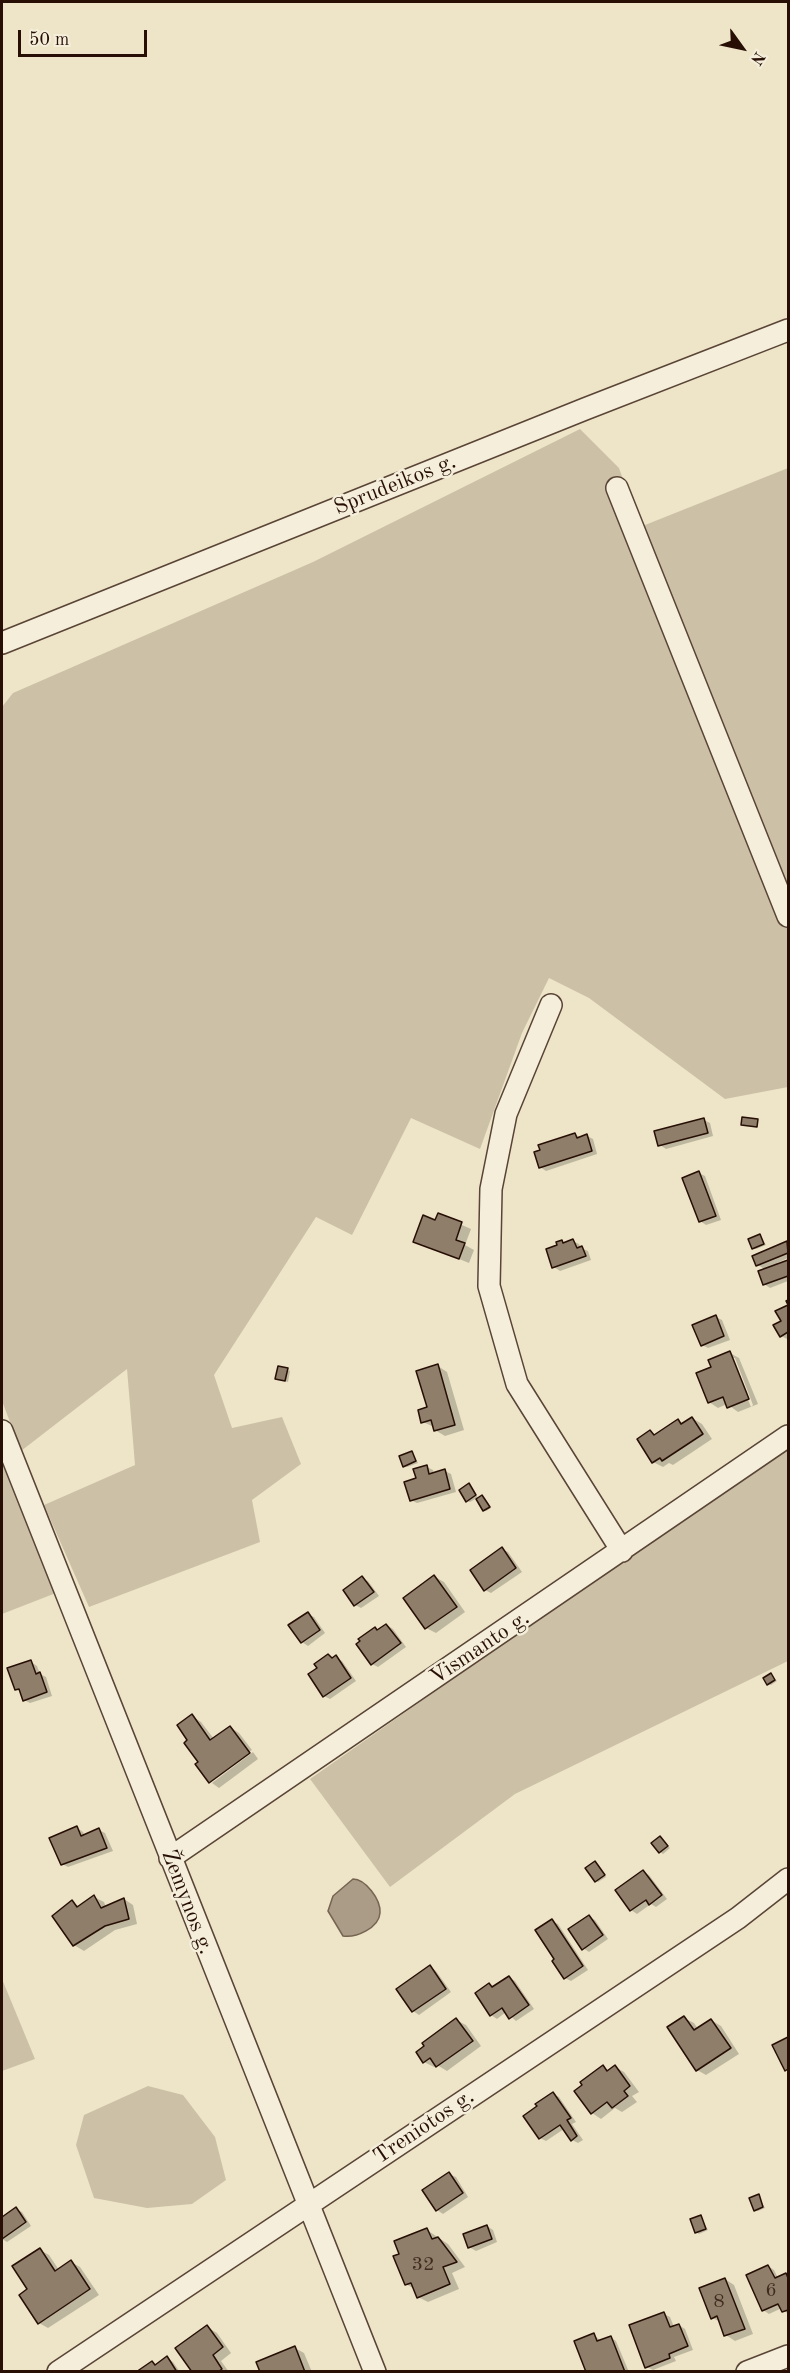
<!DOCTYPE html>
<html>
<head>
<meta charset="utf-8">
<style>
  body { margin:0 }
  #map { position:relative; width:790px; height:2373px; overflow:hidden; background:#eee5c8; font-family:"Old Standard TT",serif }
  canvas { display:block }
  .frame { position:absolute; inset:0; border:3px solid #270f05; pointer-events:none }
  .north { position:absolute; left:712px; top:18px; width:60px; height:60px; -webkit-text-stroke:4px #f4eedb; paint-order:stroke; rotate:123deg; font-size:16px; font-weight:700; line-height:24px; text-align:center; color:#270f05 }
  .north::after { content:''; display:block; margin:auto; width:21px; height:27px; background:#270f05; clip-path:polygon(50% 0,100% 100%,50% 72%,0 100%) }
  .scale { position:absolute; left:18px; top:30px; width:129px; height:27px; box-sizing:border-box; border:3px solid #270f05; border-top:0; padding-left:8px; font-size:18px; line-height:21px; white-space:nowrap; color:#270f05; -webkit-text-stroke:4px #f4eedb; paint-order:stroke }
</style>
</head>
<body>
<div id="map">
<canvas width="790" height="2373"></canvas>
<div class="frame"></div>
<div class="north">N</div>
<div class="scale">50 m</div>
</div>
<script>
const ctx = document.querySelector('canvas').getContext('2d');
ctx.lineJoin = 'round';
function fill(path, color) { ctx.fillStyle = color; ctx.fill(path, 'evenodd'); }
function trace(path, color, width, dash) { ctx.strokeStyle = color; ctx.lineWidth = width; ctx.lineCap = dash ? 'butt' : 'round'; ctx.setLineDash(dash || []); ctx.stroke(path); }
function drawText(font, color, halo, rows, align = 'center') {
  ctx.font = font + ' "Old Standard TT",serif'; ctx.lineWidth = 5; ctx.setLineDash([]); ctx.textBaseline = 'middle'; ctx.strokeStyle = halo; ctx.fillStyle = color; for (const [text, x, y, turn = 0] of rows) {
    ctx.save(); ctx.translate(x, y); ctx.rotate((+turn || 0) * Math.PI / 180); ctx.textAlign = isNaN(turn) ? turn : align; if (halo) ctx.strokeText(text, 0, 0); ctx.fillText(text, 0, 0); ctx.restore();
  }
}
fill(new Path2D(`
  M580,429L619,468L640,527L788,468V1087L725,1099L589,998L549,978L522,1033L480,1149L411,1118L352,1235L316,1217L214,1375L232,1428L282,1417L301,1464L252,1500L260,1542L89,1607L44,1505L135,1465L127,1369L21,1451L2,1401V707L13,693L313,562Z
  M788,1444V1661L515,1794L390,1887L310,1779Z
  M2,1460L56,1593L2,1614Z
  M2,1979L35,2059L2,2071Z
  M148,2086L183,2095L215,2137L226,2180L192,2204L147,2208L94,2198L76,2145L84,2115Z`), '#ccc1a7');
const water = new Path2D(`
  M353,1879C365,1879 381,1899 380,1913C379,1928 356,1938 343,1936L328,1911L333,1896Z`);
fill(water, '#aa9c86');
trace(water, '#766452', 1.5);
fill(new Path2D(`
  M704,1120L710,1123L713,1136L666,1149L660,1145Z
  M575,1134L581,1138L587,1136L593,1139L597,1154L546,1171L540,1167Z
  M699,1173L705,1176L721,1220L706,1225L700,1221Z
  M439,1215L471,1229L465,1245L474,1250L469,1263L415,1241L436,1222Z
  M760,1235L766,1245L756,1249L753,1248Z
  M561,1241L565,1244L573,1241L579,1244L581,1248L588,1251L591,1260L560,1271L554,1267Z
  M787,1243L788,1258L777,1263L778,1265L788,1262V1281L770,1288L764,1284L766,1270L758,1265Z
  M788,1306V1338L787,1339L781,1336L783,1322L777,1312Z
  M716,1317L722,1320L730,1340L708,1348L702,1345Z
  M730,1353L739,1358L758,1404L738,1412L727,1404L718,1408L709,1402L713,1368ZM731,1358H735L753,1405L751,1407Z
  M438,1366L447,1372L464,1430L445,1436L435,1430L434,1427L423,1422L429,1408Z
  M287,1370L290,1371L288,1382L277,1379Z
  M692,1418L702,1424L712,1439L673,1465L669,1463L663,1467L653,1462L651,1432L656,1435L678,1421L683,1424Z
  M412,1452L418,1463L407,1467L404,1466Z
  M427,1467L433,1470L434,1474L445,1471L451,1474L456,1492L417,1503L411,1500Z
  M469,1485L479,1499L483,1497L485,1498L491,1508L486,1511L484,1510L477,1498L470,1502L467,1501Z
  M502,1549L508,1552L522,1572L491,1593L485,1590Z
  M435,1577L444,1582L465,1612L436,1633L426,1628L405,1598Z
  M362,1578L368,1581L379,1596L361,1608L355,1605Z
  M308,1614L314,1617L325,1633L308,1646L302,1642Z
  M387,1625L393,1629L406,1647L378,1667L372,1664L375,1628L379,1631Z
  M328,1656L342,1661L356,1681L330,1699L324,1696L319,1668Z
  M31,1662L37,1666L40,1674L46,1677L52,1696L30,1703L24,1700L22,1692L16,1689Z
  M771,1675L777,1681L771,1685L768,1684Z
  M192,1716L201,1722L214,1739L230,1727L239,1733L252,1750L211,1780V1783L189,1740Z
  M253,1752L258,1759L219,1788L212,1783Z
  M77,1828L83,1832L85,1836L99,1830L105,1833L113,1851L68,1867L62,1864Z
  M660,1838L670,1848L663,1854L660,1852Z
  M595,1863L606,1877L598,1882L596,1881Z
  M643,1872L649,1875L667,1899L656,1907L651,1904L637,1914L631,1910L617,1891Z
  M94,1897L104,1902L106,1907L124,1899L133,1905L137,1924L115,1930L84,1951L74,1945L54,1917L72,1902L80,1907Z
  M589,1917L595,1920L608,1939L589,1952L583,1948Z
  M552,1921L558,1924L588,1970L571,1981L565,1978L556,1960Z
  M430,1967L436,1971L451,1992L419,2015L413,2011L398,1989Z
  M509,1977L515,1981L534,2009L516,2021L506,2012L497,2019L491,2015L489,1985L494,1988Z
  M684,2018L694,2023L698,2029L711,2020L721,2026L739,2054L706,2075L697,2070Z
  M456,2020L466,2025L481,2046L447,2071L437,2065L434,2067L424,2062Z
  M603,2067L610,2071L615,2067L624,2072L639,2092L632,2096L637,2102L622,2112L615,2108L601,2119L592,2113Z
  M553,2094L559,2097L576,2122L572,2124L583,2140L578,2143L572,2140L564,2129L546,2141L540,2138Z
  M449,2174L456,2177L468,2197L443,2214L437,2210L424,2190Z
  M758,2196L765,2208L758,2211L755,2210Z
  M16,2209L22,2212L31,2226L7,2242L2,2239V2218Z
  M701,2217L708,2230L699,2234L696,2232Z
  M487,2226L493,2230L497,2242L476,2251L469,2247Z
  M427,2230L448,2244L465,2267L452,2273L459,2289L428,2302L418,2297L416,2290L406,2284L401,2254Z
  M40,2250L49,2255L59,2270L71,2262L80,2267L99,2295L48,2328L39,2323L29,2290Z
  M768,2266L774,2270L778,2278L786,2275L788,2276V2314L782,2308L769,2314L763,2310Z
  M725,2279L734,2285L753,2334L735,2341L726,2335L721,2322L712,2318Z
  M664,2314L670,2317L674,2327L679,2325L685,2329L693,2350L674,2357L676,2361L653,2370L647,2367Z
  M207,2327L217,2333L231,2353L221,2361L229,2372H194Z
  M594,2335L601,2341L610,2337L616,2341L629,2372H588Z
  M295,2348L304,2353L312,2372H261Z
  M167,2358L173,2362L180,2372H139L152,2363L156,2365Z`), '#0003');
const building = new Path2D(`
  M742,1117L758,1119L757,1127L741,1125Z
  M704,1118L708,1133L658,1146L654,1131Z
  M575,1133L577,1138L587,1134L592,1151L539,1168L534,1152L540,1150L538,1145Z
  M699,1171L716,1216L699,1222L682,1178Z
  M438,1213L462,1222L456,1240L465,1243L459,1259L413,1242L423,1215L435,1220Z
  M760,1234L764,1244L752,1249L748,1239Z
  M573,1239L577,1248L582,1246L586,1256L552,1268L546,1249L557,1245L556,1242L562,1240L563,1243Z
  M787,1241L788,1253L756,1266L752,1256Z
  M788,1260V1276L763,1285L758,1271Z
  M788,1300V1332L780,1337L773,1325L781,1321L775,1311L788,1305L786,1301Z
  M716,1315L724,1336L701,1346L692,1325Z
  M730,1351L749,1399L727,1408L723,1397L708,1403L696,1373L711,1367L708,1360Z
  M438,1364L455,1425L434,1431L431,1420L421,1423L418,1410L427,1407L416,1371Z
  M278,1366L288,1368L285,1381L275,1379Z
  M692,1417L703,1434L662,1461L660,1458L652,1463L637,1439L650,1430L654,1435L678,1419L681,1424Z
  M412,1451L416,1461L403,1467L399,1456Z
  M427,1465L429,1474L445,1469L450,1489L410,1501L404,1482L416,1478L413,1469Z
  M469,1483L476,1495L466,1502L459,1490Z
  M482,1495L490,1507L483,1511L476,1499Z
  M502,1547L516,1568L484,1591L470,1570Z
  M434,1575L457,1607L425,1629L403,1598Z
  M362,1576L374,1592L354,1606L343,1590Z
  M308,1612L320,1630L301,1643L288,1625Z
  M386,1624L401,1643L371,1665L356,1644L360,1641L358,1639L375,1627L377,1630Z
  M328,1654L332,1658L336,1655L351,1678L323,1697L308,1674L317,1668L314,1664Z
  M31,1660L36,1674L40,1672L47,1692L23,1701L19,1689L15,1690L7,1668Z
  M771,1673L775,1680L767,1685L763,1678Z
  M192,1714L210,1740L230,1726L250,1753L209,1783L195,1764L198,1762L184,1743L187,1740L177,1725Z
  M77,1826L81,1836L99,1828L107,1848L61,1865L49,1838Z
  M660,1836L668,1846L659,1853L651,1843Z
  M595,1861L605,1875L595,1882L585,1868Z
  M643,1870L662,1895L649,1905L646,1900L630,1911L615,1890Z
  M94,1895L101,1908L124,1898L129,1919L105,1926L73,1946L52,1916L72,1900L77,1907Z
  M589,1915L603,1935L582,1950L568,1929Z
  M552,1919L583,1966L564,1979L552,1961L554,1959L535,1930Z
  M430,1965L446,1989L412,2012L396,1989Z
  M509,1976L529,2005L509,2019L502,2008L490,2016L475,1993L489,1983L492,1987Z
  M684,2016L694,2030L711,2019L731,2048L696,2071L667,2027Z
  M456,2018L473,2041L436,2067L430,2058L423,2063L416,2052L424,2046L422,2043Z
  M788,2037V2069L785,2071L772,2045Z
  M603,2065L607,2071L615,2065L630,2086L624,2091L628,2096L612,2108L607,2102L591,2114L574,2091L582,2085L580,2082Z
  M553,2092L571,2118L567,2120L577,2136L571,2141L560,2125L539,2139L523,2116L537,2106L535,2104Z
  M449,2172L463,2193L436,2211L422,2190Z
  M759,2194L763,2207L754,2211L749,2198Z
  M16,2207L26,2222L2,2239V2217Z
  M701,2215L706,2229L695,2233L690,2219Z
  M487,2225L492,2239L468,2248L463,2234Z
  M427,2228L432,2239L438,2237L457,2262L443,2267L450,2284L417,2298L411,2283L405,2285L393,2256L399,2254L394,2241Z
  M40,2248L55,2271L71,2260L90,2289L38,2324L19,2295L27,2289L12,2266Z
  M768,2265L775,2278L786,2273L788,2278V2310L782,2312L778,2304L762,2311L746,2275Z
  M725,2278L745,2329L724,2336L717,2316L711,2319L699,2288Z
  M664,2312L670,2327L679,2324L688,2346L669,2354L670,2358L645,2368L629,2325Z
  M207,2325L223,2347L213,2355L222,2369L218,2372H192L175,2348Z
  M594,2333L597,2341L611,2336L625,2372H586L574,2341Z
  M295,2346L305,2372H260L256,2362Z
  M167,2356L177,2372H136L152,2361L155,2365Z`);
fill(building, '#8e7e6a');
trace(building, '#270f05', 1.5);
const minor = new Path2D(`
  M617,488L788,916
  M2,643L585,409L788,330
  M551,1005L506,1114L491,1189L489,1286L517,1384L622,1551
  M2,1431L375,2372
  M170,1858L788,1436
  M58,2372L738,1918L788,1879
  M747,2372L788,2356`);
trace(minor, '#594436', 24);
trace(minor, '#f4eedb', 21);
drawText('20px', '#412b1e', null, [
  ["32",423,2265],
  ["6",771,2291],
  ["8",719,2302]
]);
drawText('22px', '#270f05', '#f4eedb', [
  ["Sprudeikos g.",395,485,-22],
  ["Vismanto g.",480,1648,-34],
  ["Žemynos g.",187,1902,69],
  ["Treniotos g.",424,2127,-34]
]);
</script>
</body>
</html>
